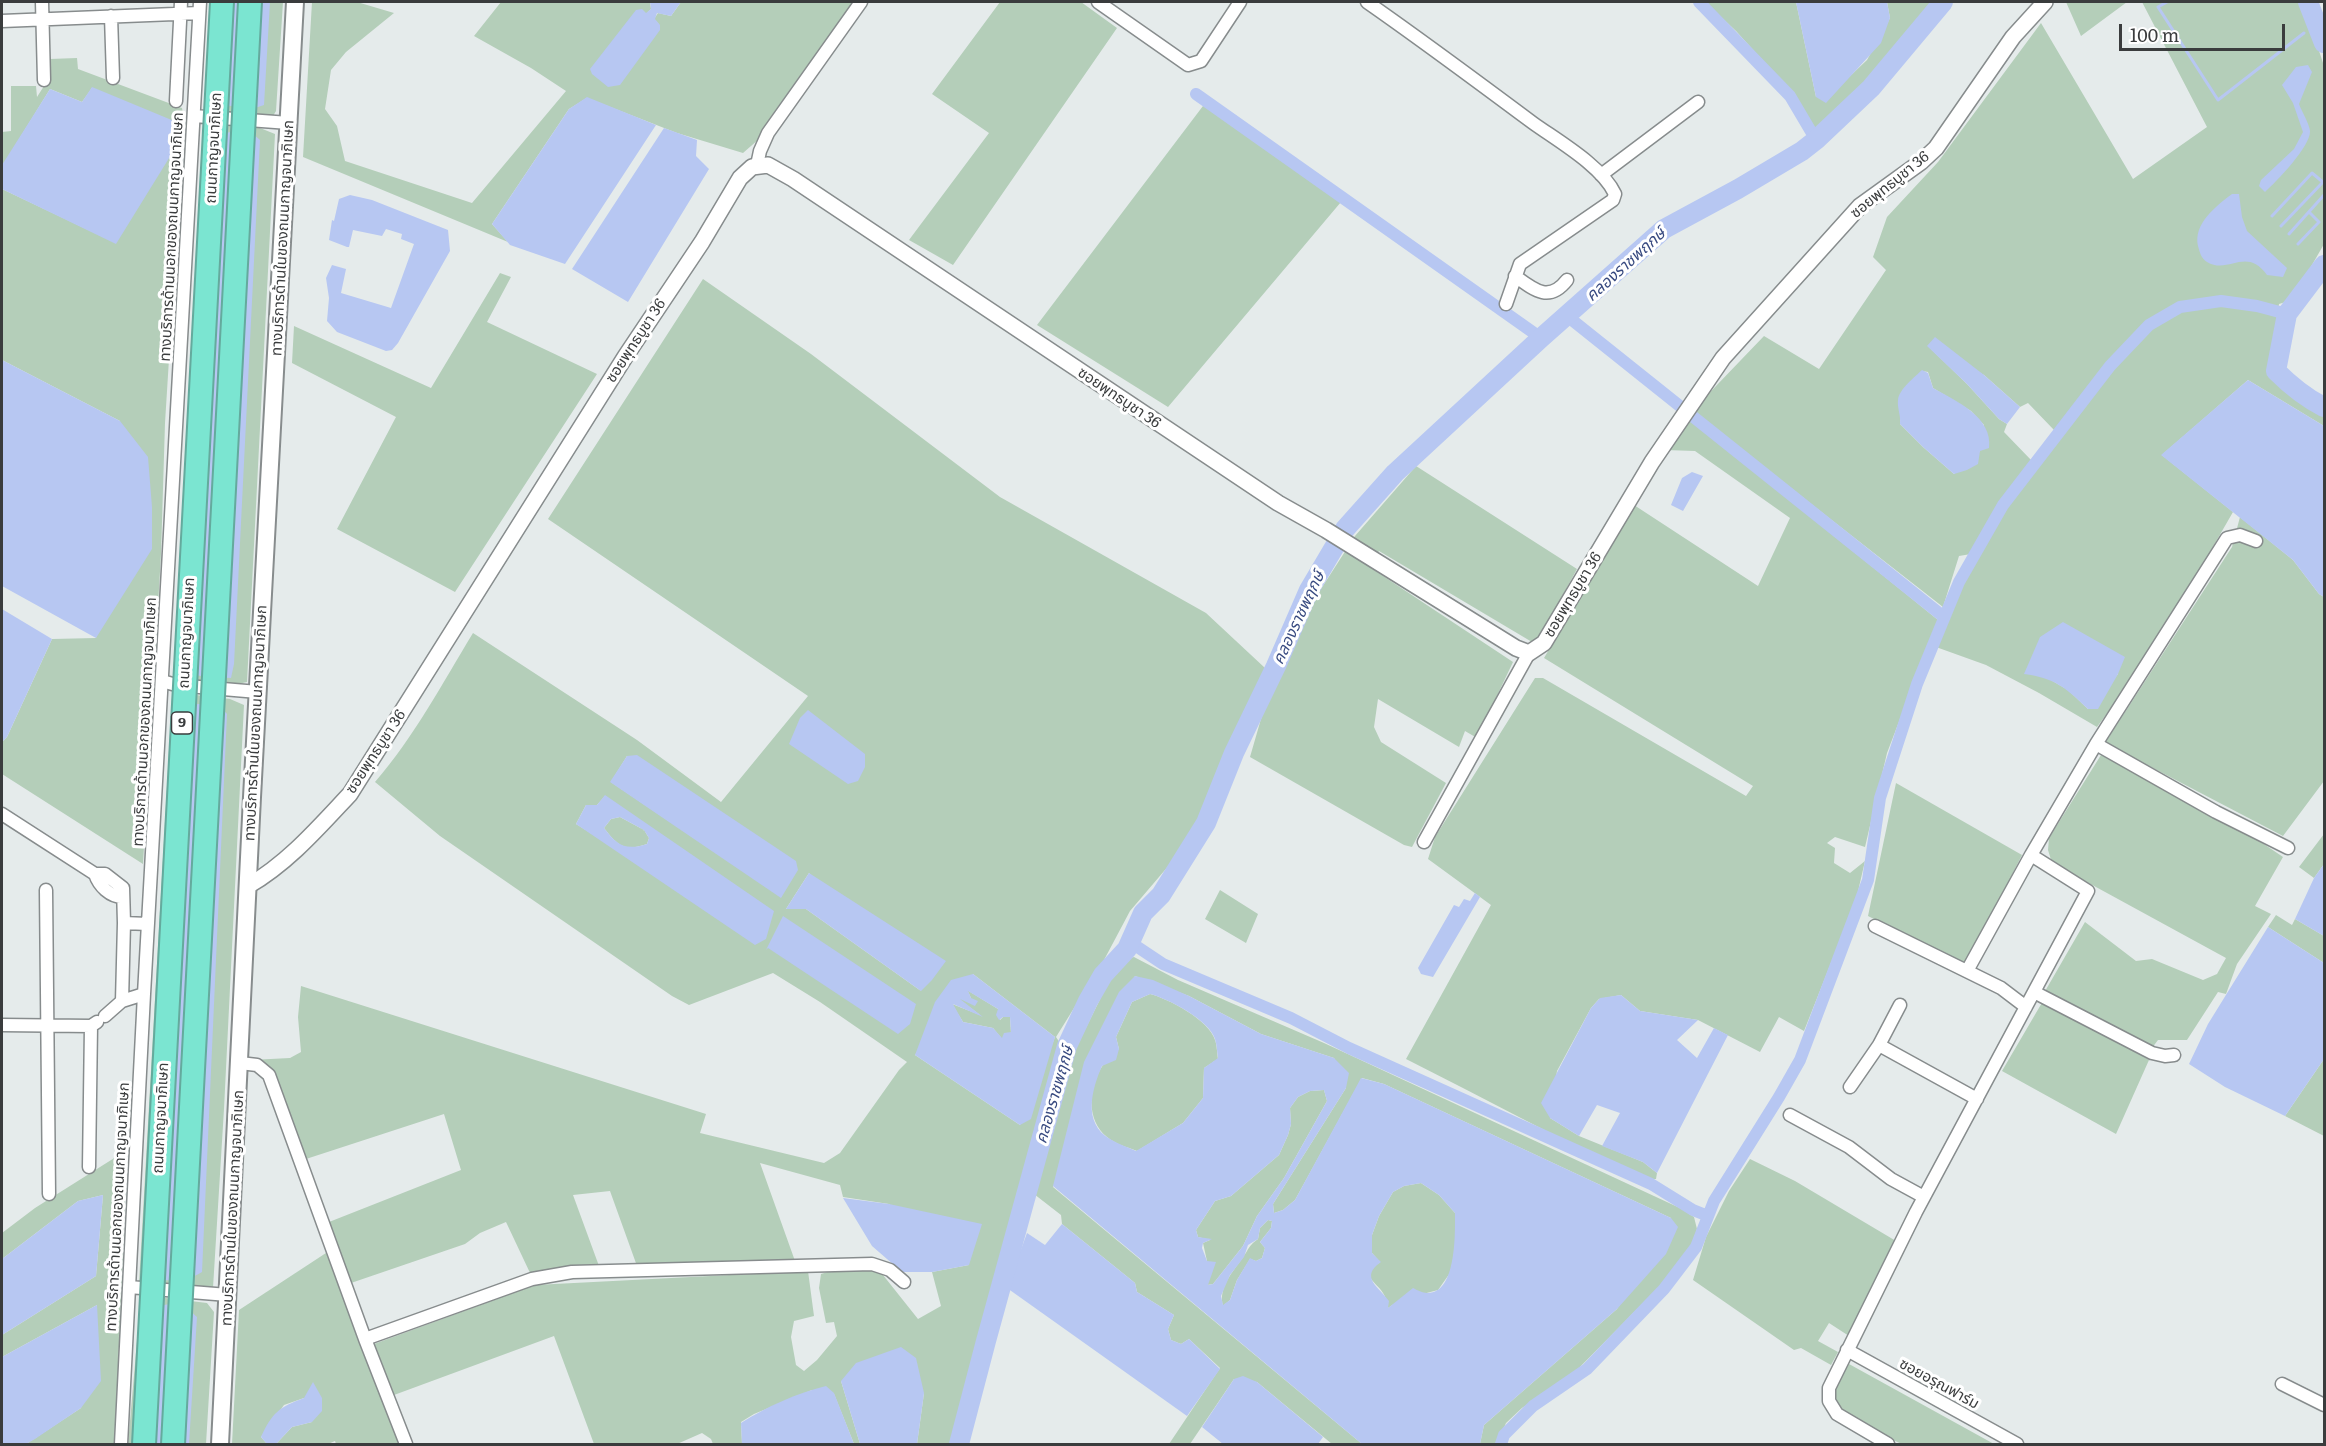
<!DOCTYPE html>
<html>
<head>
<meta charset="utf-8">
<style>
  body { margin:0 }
  #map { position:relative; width:2326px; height:1446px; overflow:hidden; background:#e5ebeb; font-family:Literata,serif }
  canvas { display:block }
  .frame { position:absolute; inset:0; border:3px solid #3a3c3d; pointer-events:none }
  .scale { position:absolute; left:2119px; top:24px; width:166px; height:27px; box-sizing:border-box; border:3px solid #3a3c3d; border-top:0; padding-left:8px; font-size:18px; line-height:21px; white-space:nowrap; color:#3a3c3d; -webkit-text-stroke:4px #fff; paint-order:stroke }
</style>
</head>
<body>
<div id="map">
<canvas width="2326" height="1446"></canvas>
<div class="frame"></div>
<div class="scale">100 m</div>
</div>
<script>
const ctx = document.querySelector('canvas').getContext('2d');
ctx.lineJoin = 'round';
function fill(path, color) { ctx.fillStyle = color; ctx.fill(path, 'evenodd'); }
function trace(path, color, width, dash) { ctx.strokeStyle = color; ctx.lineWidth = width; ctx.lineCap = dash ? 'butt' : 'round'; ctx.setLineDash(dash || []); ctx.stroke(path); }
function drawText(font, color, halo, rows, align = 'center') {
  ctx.font = font + ' Literata,"Noto Sans Thai",serif'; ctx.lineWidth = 6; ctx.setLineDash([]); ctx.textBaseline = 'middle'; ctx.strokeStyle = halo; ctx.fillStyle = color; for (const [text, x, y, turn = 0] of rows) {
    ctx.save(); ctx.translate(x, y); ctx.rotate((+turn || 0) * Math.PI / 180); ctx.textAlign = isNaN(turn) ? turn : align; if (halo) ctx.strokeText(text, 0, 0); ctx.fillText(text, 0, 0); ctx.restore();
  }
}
fill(new Path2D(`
  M210,2H283L276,111L273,116L258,117L206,110Z
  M312,2H357L394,13L346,52L331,70L325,109L337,126L345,161L472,203L566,91L531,68L474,36L501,2H650L651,9L647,13L660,25L654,19L658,13L671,16L681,2H853L770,118L759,139L743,153L677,133L587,98L569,109L492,224L508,242L303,157Z
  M1000,2H1081L1117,28L953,265L909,240L989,133L932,94Z
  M1705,2H1796L1816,97L1848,78L1867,60L1890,18L1887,2H1933L1903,42L1817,133L1773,72L1736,31Z
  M2066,2H2127L2081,36Z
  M2142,2H2303L2324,66V244L2292,300L2279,304L2269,366L2279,384L2324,409V426L2248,380L2162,455L2233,512L2154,649L2097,727L2039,693L1986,665L1936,647L1971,554L1959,556L1943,607L1692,411L1764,336L1819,369L1886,270L1873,257L1887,217L1938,162L2041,23L2133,179L2207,127ZM1928,346L1984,375L2020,407L2028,403L2054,430L2032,461L2004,432L2007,424L1999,419L1967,384ZM1922,371L1928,372L1933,388L1971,411L1984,425L1980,451L1954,474L1923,447L1900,424L1901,414ZM2118,674L2088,709L2068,690L2044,676Z
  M77,58L78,69L182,108L184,119L165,423L161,554L143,864L2,774V742L7,737L52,639L96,638L120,421L2,360V189L116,243L92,88L82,102L50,89L2,167V132L11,131V86H36L37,97L51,75L50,59Z
  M1206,102L1341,202L1168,407L1037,325Z
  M229,126L260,128L275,134L247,682L233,685L173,679L204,128Z
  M500,273L511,277L487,322L597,374L455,592L337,529L396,417L292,363L294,326L431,388Z
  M703,279L811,354L1000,497L1206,613L1265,668L1208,801L1182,850L1130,911L1104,960L1056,1037L1062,1046L1037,1127L1017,1209L986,1307L956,1444H917L924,1393L841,1381L860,1444H854L834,1394L812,1390L754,1414L741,1422L742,1444H713L711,1439L702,1433L677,1444H594L554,1336L394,1395L374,1344L535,1285L808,1271L814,1316L794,1321L791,1337L796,1365L804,1371L817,1360L837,1336L834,1322L826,1323L819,1288L821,1274L837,1269L879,1270L918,1319L941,1306L932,1272L969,1265L889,1204L843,1197L840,1185L760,1163L795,1261L637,1266L610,1191L573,1195L599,1266L531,1275L506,1222L480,1233L465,1244L351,1283L329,1222L461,1170L444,1114L306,1159L267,1066L251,1060L290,1058L301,1052L298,1017L301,986L706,1114L700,1133L824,1163L840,1153L899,1070L907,1062L820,1002L773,973L689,1005L672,996L440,836L375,782C414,737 442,684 473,633L637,740L721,802L808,696L548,519ZM627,756L782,897L611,782ZM605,796L766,939L576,824L586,805H597ZM809,873L921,991L806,909H786ZM973,974L1055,1037L1020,1125L915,1055Z
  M1687,416L1938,620L1887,753L1865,847L1835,837L1827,843L1835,848L1834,863L1850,873L1865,861L1856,900L1804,1031L1779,1017L1760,1052L1698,1020L1640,1011L1621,995L1599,999L1591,1008L1557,1071L1550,1118L1579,1136L1643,1162L1657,1173L1656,1179H1647C1565,1143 1486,1099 1406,1059L1491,905L1428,859L1435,837L1535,678H1543L1746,796L1753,786L1544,658L1634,505L1758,586L1790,518L1695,451L1665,450Z
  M1416,466L1577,569L1541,635L1532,642L1379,551L1371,568L1513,662L1477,738L1465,731L1459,747L1378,699L1374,727L1381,742L1446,783L1412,847L1404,845L1250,757L1263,712L1319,592L1355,536Z
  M2240,517L2293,560L2319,594L2324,597V781L2283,836L2105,743L2232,547Z
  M196,695L230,699L244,705L224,1109L213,1288L139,1283L172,697Z
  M2101,755L2252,836L2283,857L2255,906L2271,914L2237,964L2226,994L2218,992L2187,1040H2158L2152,1048L2044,993L2085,922L2136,961L2152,959L2203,980L2217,974L2226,958L2052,863L2048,850L2049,838Z
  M1896,783L2022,855L1966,966L1868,916Z
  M620,817L644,830L649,838L647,844C624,852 618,846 604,828L611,819Z
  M2324,834V864L2314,878L2299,867Z
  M1220,890L1258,914L1246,943L1205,919Z
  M2276,915L2292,925L2295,919L2324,936V963L2268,927Z
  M1134,957L1178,980L1324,1043L1682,1209L1694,1217L1697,1229L1692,1244L1673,1273L1571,1376L1522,1408L1506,1423L1497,1444H1480L1484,1425L1617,1309L1671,1218L1384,1084L1362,1078L1295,1200L1283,1210L1274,1213L1273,1204L1346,1088L1334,1058L1261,1034L1189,996L1135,976L1053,1187L1362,1444H1332L1257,1382L1234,1379L1190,1444H1169L1220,1368L1189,1339L1181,1344L1171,1340L1168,1329L1174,1315L1137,1292L1135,1283L1062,1224L1061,1215L1034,1194L1037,1171L1070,1060L1116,967L1126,959Z
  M967,990L998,1009L1000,1020L1003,1017H1010L1011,1033L1002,1039L993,1028L963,1022L952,1004L980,1015L956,997L971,998Z
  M1150,994C1169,999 1209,1020 1215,1040C1217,1045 1217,1053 1218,1059L1204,1068L1203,1098L1183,1123L1137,1151C1127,1147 1115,1144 1107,1137C1086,1120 1088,1087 1103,1065C1107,1059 1114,1054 1119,1049L1116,1037L1132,1002Z
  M2043,1001L2132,1048L2149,1060L2116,1134L2002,1071Z
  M2324,1059V1136L2285,1116Z
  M1324,1090L1327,1101L1284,1178L1257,1216L1243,1246L1213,1284L1207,1285V1261L1203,1243L1210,1240L1198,1237L1196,1230L1215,1201L1231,1196L1279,1155L1288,1135L1291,1124L1290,1108L1298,1097L1310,1091Z
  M127,1150L115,1444H26L81,1408L97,1305L2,1357V1335L96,1276L103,1195L78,1201L2,1259V1233L35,1208Z
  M1750,1159L1795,1181L1896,1241L1849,1336L1829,1323L1818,1341L1838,1352L1831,1365L1801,1348L1794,1350L1693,1280L1706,1237L1729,1191Z
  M1421,1183L1439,1195L1455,1213V1251L1450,1273L1438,1290L1400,1300L1388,1308C1387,1304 1386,1297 1383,1293C1376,1281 1359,1277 1380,1262L1372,1253V1235L1379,1216L1393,1192L1404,1186Z
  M1268,1220L1272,1221L1271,1228L1260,1242L1265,1248L1262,1258L1256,1261L1250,1259L1237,1280L1230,1300L1223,1306C1218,1287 1233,1272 1243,1257C1249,1249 1249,1245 1258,1239L1260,1228Z
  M326,1253L405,1444H336L335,1441L328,1444H276L292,1427L312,1422L304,1398L284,1405L261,1437L267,1444H232L239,1310Z
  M141,1295L207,1303L214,1312L206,1444H128Z
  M1849,1364L1994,1444H1902L1879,1434L1845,1412L1834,1399L1836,1386Z`), '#b4ceb9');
fill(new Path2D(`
  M215,2H270L264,105L252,109L210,103Z
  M650,2H681L671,16L657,13L655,19L660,25V30L620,85L608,87L592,74L590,69L636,10L642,9L646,13L651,9Z
  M1796,2H1887L1890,18L1881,43L1826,103L1816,97Z
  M2308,65L2312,72L2299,104C2302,112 2309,123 2310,131C2311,146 2276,182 2265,192L2259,186L2261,180L2294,149L2303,132L2293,103L2282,85L2296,67Z
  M92,87L174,121L179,126V142L116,244L2,189V165L50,89L82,102Z
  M587,97L656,125L565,264L510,245L492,224L569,109Z
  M664,128L697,140L696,156L709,169L628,302L572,269Z
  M231,132L252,133L260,140L234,664L231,678L201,676L180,672L208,136Z
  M2232,194H2239L2242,217L2247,231L2287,268L2283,277L2267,275C2246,246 2229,275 2207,262C2201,258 2200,253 2198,246C2193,224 2216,206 2232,194Z
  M350,195L372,200L448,230L450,251L398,343L392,350L386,351L337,332L327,321L329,298L326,278L332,265L346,269L341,293L391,308L414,244L401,239L402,234L386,229L382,236L353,230L349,247H347L329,240L332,220L334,221L339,199Z
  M1935,337L1984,375L2020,407L2007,424L1999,419L1967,384L1927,346Z
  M2,360L120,421L148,457L152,507V549L96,638L2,586Z
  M1922,370L1928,373L1933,388C1956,401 1993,417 1989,448L1980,451L1978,464L1967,470L1954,474L1923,447L1900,424C1901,415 1897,408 1898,400C1899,389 1915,377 1922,370Z
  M2248,380L2324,426V597L2319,594L2293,560L2161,455Z
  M1692,472L1703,476L1683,511L1671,505L1682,478Z
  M2,609L52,639L7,737L2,742Z
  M2063,622L2125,657L2118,674L2098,709H2088C2066,688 2055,678 2024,674L2040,637Z
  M198,704L219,705L227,714L202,1272C184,1283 167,1281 147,1278L188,706Z
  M808,710L865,754V767L858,781L848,784L789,744L800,718Z
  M637,755L796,861L798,870L781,898L610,782L627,756Z
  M605,795L774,911L766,939L755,945L576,824L586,805H597ZM620,817L644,830L649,838L647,844C625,851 617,845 604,828L611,819Z
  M2324,864V936L2295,919L2314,878Z
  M809,873L946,961L932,980L921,991L806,909H786Z
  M1475,893L1480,897L1433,977L1421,974L1418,968L1454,905L1459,907L1464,899L1470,901Z
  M783,916L916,1004L910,1024L898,1034L768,948L766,950Z
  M2268,927L2324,963V1059L2285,1116L2225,1087L2189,1064L2208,1024Z
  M973,974L1055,1037L1031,1119L1020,1125L915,1055L935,1002L951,980ZM968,991L998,1009L996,1015L999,1020L1003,1017H1010L1011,1032L1004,1033L1002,1038L993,1028L963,1022L953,1004L983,1017L960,999L975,1006L978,1001L971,998Z
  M1135,976L1153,980L1189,996L1261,1034L1334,1058L1349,1073L1346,1088L1273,1204L1274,1213L1283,1210L1295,1200L1361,1078L1384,1084L1671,1218L1678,1227L1666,1254L1617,1309L1484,1425L1480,1444H1362L1053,1186L1084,1062L1119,992ZM1150,994C1169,999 1209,1020 1215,1039C1217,1045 1217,1052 1218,1058L1204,1068L1203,1098L1183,1123L1136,1151C1128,1147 1118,1144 1110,1139C1082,1123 1092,1089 1102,1066L1116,1060L1119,1049L1116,1037L1132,1002ZM1324,1090L1327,1101L1284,1178L1257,1216L1243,1246L1213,1284L1208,1285L1216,1262L1207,1261L1202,1248L1203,1243L1212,1239L1198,1237L1196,1230L1215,1201L1231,1196L1279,1155L1288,1135L1291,1124L1290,1108L1298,1097L1310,1091ZM1421,1183L1439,1195L1455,1213C1455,1232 1457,1294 1427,1293C1423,1293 1417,1290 1413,1288L1388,1308L1389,1301C1379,1287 1359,1277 1381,1262L1372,1253V1235L1379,1216L1393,1192L1404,1186ZM1268,1220L1272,1221L1271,1228L1260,1242L1265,1248L1262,1258L1256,1261L1250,1258L1237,1280L1230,1300L1223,1305L1221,1296L1230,1275L1244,1257L1248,1245L1258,1239L1260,1228Z
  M1621,995L1640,1011L1698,1020L1677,1040L1697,1058L1714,1028L1728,1035L1657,1173L1643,1162L1602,1146L1620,1113L1597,1105L1579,1136L1550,1118L1541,1103L1591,1008L1600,998Z
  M103,1195L96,1276L2,1335V1259L78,1201Z
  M843,1198L889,1204L982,1224L969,1265L932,1272H902L872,1246Z
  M1062,1224L1135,1283L1137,1292L1174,1315L1168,1329L1171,1340L1181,1344L1189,1339L1220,1369L1187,1416L1007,1288L1027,1233L1045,1245Z
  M170,1304L187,1308L197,1317L189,1444H138L146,1308Z
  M97,1305L101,1381L81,1408L35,1439L26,1444H2V1357Z
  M901,1347L916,1358L924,1393L917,1444H860L841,1381L856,1363Z
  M1243,1376L1257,1382L1323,1437L1318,1444H1223L1202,1427L1234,1379Z
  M313,1382L322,1398V1411L312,1422L292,1427L276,1444H267L261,1437C272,1413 279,1407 304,1398Z
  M826,1386L834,1393L854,1444H742L741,1423C766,1407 797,1393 826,1386Z`), '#b7c7f2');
trace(new Path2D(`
  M2167,2L2158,7L2218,100L2304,33
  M2272,216L2312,173L2324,183
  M2281,226L2323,182
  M2289,234L2324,195
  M2298,244L2319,222L2309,212`), '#b7c7f2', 3);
trace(new Path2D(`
  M1699,2L1790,96L1816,140
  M1196,94L1541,338
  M1567,316L1944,617
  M1130,942L1163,964L1291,1018L1349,1048L1651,1184L1693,1210L1708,1216
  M1501,1444L1504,1435L1533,1406L1587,1369L1664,1289L1696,1247L1714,1201L1779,1097L1800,1060L1868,880L1880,798L1917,684L1959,582L2003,505L2110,366L2149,325L2180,307L2221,301L2257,306L2287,314`), '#b7c7f2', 12);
trace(new Path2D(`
  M2308,2L2324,43
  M2324,265L2287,314L2276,371C2290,385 2306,398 2324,407
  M959,1444L986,1341L1067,1046L1088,1001L1103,975L1127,949L1143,913L1161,895L1206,823L1234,753L1276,666L1309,590L1345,529L1395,473L1541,338L1664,229L1738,189L1802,151L1816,140L1871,88L1943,2`), '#b7c7f2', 20);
const minor = new Path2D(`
  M42,2L44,80
  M1098,2L1188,65L1201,61L1240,2
  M1367,2C1423,41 1478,82 1533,123C1558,141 1602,166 1615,194L1613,200L1520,264L1506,304
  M111,16L113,78
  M2,21L199,13
  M176,101L181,2
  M194,116L289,123
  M757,165L760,151L768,133L861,2
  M1601,175L1698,102
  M1515,276C1534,290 1549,303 1567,280
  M162,681L176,685L258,692
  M2096,744L2216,812L2288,848
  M2,814L95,874H105L123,888L124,923L148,924
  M1424,842L1529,653
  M95,874C99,886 110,897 123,897
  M46,890L49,1194
  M1875,926L2001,988L2026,1007
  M1967,971L2031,855
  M2034,992L2152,1053L2165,1056L2174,1055
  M122,1001L124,923
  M105,1016L122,1001L144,994
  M2,1025L91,1026L97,1022
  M1879,1045L1977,1099
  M240,1063L257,1065L269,1075L365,1339L406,1444
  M1850,1087L1879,1045L1900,1005
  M1790,1115L1849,1147L1891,1179L1924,1197
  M89,1167L91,1026
  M129,1287L228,1295
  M365,1339L532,1279L572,1272L872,1264L890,1270L904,1282
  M1847,1350L2017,1444
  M2282,1384L2324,1405
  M121,1444L144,994L200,2
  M1888,1444L1837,1414L1829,1401V1388L1916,1212L2088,891L2031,855L2096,744L2227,538L2240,535L2256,541`);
const tertiary = new Path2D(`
  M248,886C288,863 319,827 350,794L625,357L702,242L740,178L752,167L768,165L793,179L1278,503L1326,530L1516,648L1529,653L1544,643L1652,462L1723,358L1860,206L1921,162L1936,148L2013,37L2045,2`);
const secondary = new Path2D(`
  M220,1444L252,797L295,2`);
trace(minor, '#878c8d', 15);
trace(tertiary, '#878c8d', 18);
trace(secondary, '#878c8d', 20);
trace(minor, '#fff', 12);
trace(tertiary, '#fff', 15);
trace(secondary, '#fff', 16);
const motorwayBridge = new Path2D(`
  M144,1444L222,2
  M173,1444L250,2`);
trace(motorwayBridge, '#64aa9d', 26, []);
trace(motorwayBridge, '#7be5d1', 22);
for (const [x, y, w] of [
  [182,723,21]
]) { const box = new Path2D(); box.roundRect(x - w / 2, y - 11, w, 22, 4.5); ctx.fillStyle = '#fff'; ctx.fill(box); trace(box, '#3a3c3d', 1.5); }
drawText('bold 14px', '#3a3c3d', null, [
  ["9",182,723]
]);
drawText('15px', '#3a3c3d', '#fff', [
  ["ถนนกาญจนาภิเษก",214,148,-87],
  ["ซอยพุทธบูชา 36",1890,185,-39],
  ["ทางบริการด้านนอกของถนนกาญจนาภิเษก",172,237,-87],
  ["ทางบริการด้านในของถนนกาญจนาภิเษก",283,238,-87],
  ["ซอยพุทธบูชา 36",636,341,-57],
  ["ซอยพุทธบูชา 36",1119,398,34],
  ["ซอยพุทธบูชา 36",1573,595,-59],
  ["ถนนกาญจนาภิเษก",187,633,-87],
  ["ทางบริการด้านนอกของถนนกาญจนาภิเษก",145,722,-87],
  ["ทางบริการด้านในของถนนกาญจนาภิเษก",256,723,-87],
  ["ซอยพุทธบูชา 36",376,752,-57],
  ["ถนนกาญจนาภิเษก",161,1118,-87],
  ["ทางบริการด้านนอกของถนนกาญจนาภิเษก",118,1207,-87],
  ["ทางบริการด้านในของถนนกาญจนาภิเษก",233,1208,-87],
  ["ซอยอรุณฟาร์ม",1939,1384,29]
]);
drawText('italic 16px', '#384a80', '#fff', [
  ["คลองราชพฤกษ์",1626,265,-42],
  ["คลองราชพฤกษ์",1299,618,-65],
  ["คลองราชพฤกษ์",1055,1095,-74]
]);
</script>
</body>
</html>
